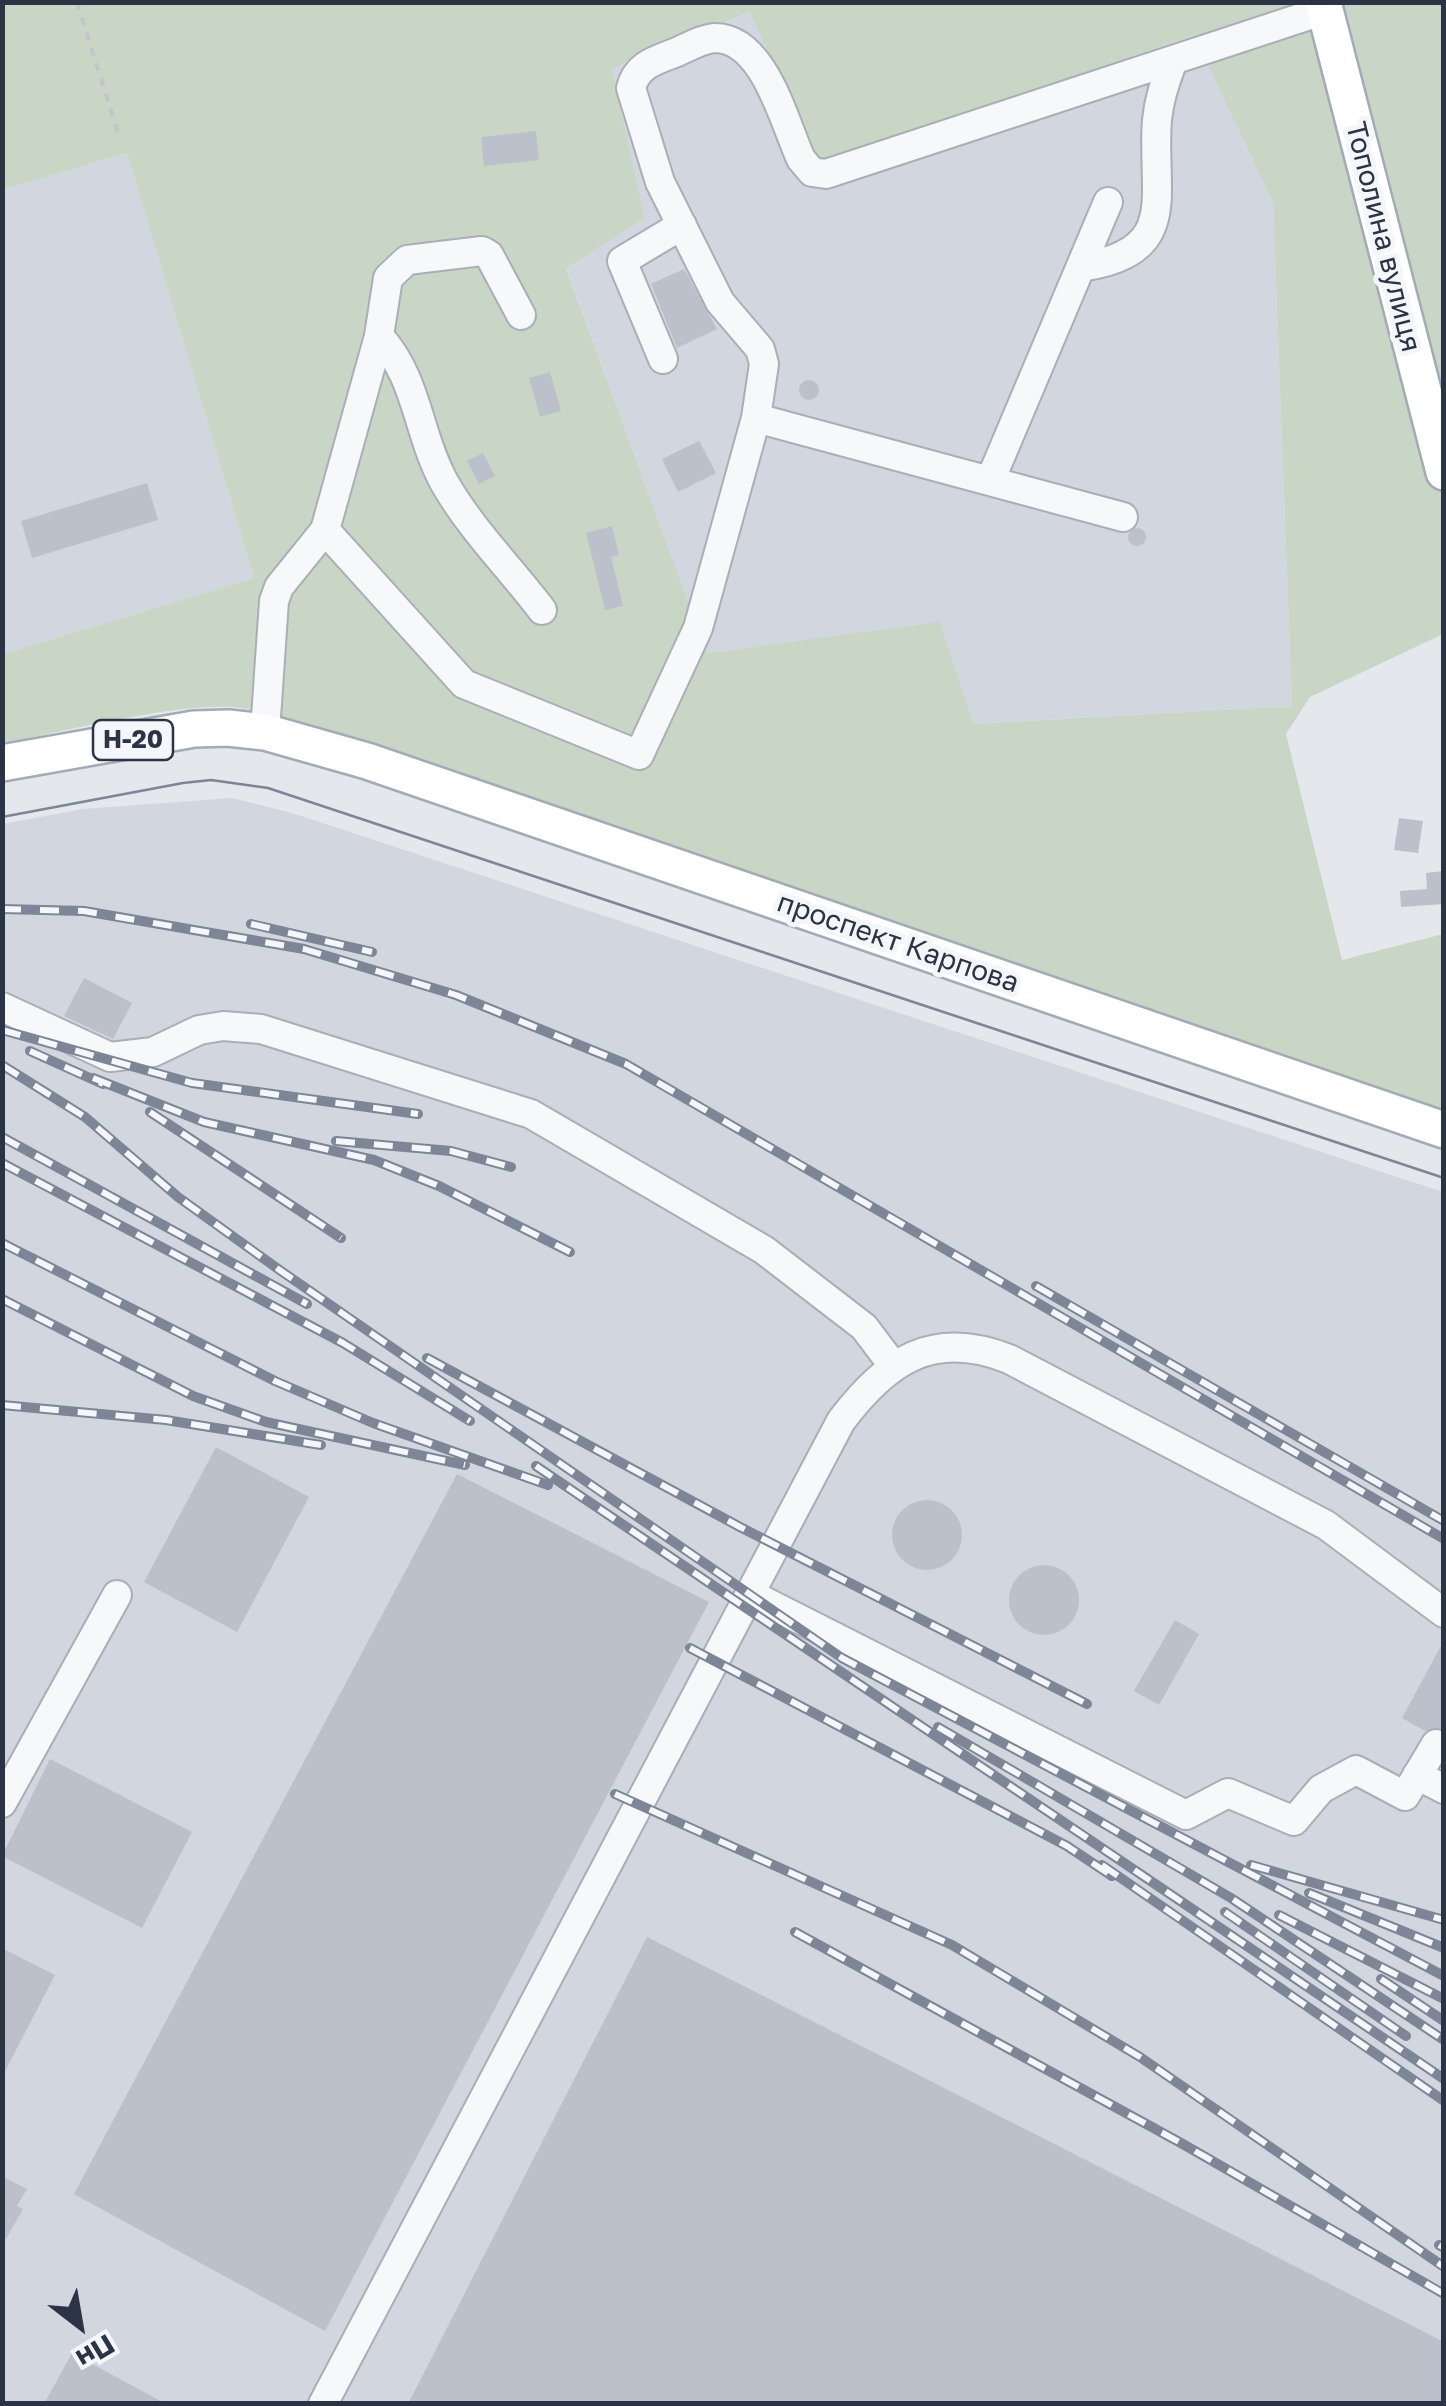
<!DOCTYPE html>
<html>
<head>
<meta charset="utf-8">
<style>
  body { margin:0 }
  #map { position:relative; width:1446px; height:2406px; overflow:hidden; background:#e4e7ec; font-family:"Golos Text",sans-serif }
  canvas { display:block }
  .frame { position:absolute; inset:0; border:5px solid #2b3445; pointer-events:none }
  .north { position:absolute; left:30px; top:2276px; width:100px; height:100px; -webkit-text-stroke:8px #f4f6f9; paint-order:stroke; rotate:149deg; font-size:28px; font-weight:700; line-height:40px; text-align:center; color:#2b3445 }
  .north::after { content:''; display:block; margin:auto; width:35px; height:45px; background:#2b3445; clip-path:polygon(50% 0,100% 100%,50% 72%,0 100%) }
</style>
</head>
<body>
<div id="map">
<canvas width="1446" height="2406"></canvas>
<div class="frame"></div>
<div class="north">Пн</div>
</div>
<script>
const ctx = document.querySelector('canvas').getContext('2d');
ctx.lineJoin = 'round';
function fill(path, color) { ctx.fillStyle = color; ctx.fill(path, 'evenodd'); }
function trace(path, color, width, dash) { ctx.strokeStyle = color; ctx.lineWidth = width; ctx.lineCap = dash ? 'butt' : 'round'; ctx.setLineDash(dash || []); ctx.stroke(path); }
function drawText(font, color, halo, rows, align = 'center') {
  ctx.font = font + ' "Golos Text",sans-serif'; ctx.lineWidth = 10; ctx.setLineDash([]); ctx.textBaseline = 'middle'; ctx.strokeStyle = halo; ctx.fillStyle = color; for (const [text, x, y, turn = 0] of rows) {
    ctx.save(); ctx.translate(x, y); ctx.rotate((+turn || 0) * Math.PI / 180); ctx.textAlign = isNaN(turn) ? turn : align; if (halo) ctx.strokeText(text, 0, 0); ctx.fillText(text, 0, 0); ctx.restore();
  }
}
fill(new Path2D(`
  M751,12L821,164L1194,34L1273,203L1292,706L972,724L940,623L707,653L566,267L645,218L610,69Z
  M127,153L254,578L3,654V190Z
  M232,798L292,813L1443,1192V2403L3,2404V824L83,809Z`), '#d2d6de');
fill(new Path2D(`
  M3,3H1443V634L1310,697L1286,734L1342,960L1443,934V1117L362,740C323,729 282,714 241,708C183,700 64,732 3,743V654L254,578L127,153L3,190ZM750,12L820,164L1194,35L1273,203L1292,706L973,724L940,622L707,653L566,268L645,218L611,69Z`), '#c9d6c5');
fill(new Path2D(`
  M536,131L539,160L484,166L481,137Z
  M684,269L717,329L677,348L651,284Z
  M550,372L561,411L540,417L529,378Z
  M799 390a10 10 0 1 1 20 0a10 10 0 1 1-20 0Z
  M699,441L716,473L678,492L662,459Z
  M483,453L495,476L479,484L467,461Z
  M147,483L158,520L32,558L21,521Z
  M612,526L619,555L611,557L623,606L605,610L586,533Z
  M1128 537a9 9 0 1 1 18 0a9 9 0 1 1-18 0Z
  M1399,818L1423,821L1418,853L1394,850Z
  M1444,871V904L1401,907L1400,891L1427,889L1426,873Z
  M84,978L132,1003L113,1039L64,1016Z
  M216,1447L309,1497L237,1632L144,1582Z
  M457,1474L709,1602L325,2331L74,2194Z
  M892 1535a35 35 0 1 1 70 0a35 35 0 1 1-70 0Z
  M1009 1600a35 35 0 1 1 70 0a35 35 0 1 1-70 0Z
  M1175,1620L1199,1634L1159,1705L1134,1691Z
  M1444,1640V1728L1425,1731L1402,1718Z
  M50,1759L192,1832L142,1928L2,1856Z
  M647,1937L1444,2342V2404H408Z
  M2,1948L55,1975L2,2077Z
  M2,2176L27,2189L17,2206L23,2209L2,2246Z
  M72,2353L166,2404H44Z`), '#bbc0ca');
const minor = new Path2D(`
  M1081,267C1182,252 1151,195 1157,120C1159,98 1166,80 1173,60
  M379,336C418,379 417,432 444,482C469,527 511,569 542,610
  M663,359L622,261L682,225
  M756,418L1123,517
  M990,481L1108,202
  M325,530L464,684L639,755L698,628L756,418L764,364L760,349L720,302L660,182L631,88C637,64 657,60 677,52C688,47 702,39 714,38C764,37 784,122 801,159L812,172L826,174L1325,10
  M265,732L274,601L279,587L325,530L379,336L388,278L407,260L482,251L489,255L521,315
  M2,1007L110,1057L153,1052L199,1030L223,1026L261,1029L531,1114L764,1250L864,1327L892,1364
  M750,1594L1186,1815L1228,1793L1294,1821L1321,1789L1356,1770L1405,1796L1436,1744
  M1417,1775L1444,1789
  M2,1803L117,1595
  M323,2404L841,1421C887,1360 933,1329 1009,1359L1326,1525L1444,1613`);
const major = new Path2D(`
  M1323,2L1444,472
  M2,763L194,729L228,728L265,732L367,761L1444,1130`);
trace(minor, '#a9aeb7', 32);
trace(major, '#a3abb8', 40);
trace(new Path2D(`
  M77,2L118,133`), '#c2c5cb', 4, [8, 8]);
trace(minor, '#f7f8fa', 28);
trace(major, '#fff', 35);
trace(new Path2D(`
  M2,817L183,783L211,780L268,788L1444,1178`), '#7d8696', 2.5);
const rail = new Path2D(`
  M2,909L84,911L304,949L456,995L626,1064L1444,1539
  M251,924L372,952
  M2,1030L192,1083L418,1114
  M30,1051L103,1084
  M2,1065L85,1117L178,1197L281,1271L842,1658L1444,1976
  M93,1078L204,1122L374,1160L439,1186L570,1252
  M150,1112L341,1238
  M2,1137L307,1304
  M336,1141L451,1151L511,1167
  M2,1163L343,1343L470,1421
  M2,1243L275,1381L373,1423L548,1485
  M1036,1286L1444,1521
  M2,1299L193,1396L266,1422L465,1465
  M427,1358L740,1527L1087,1704
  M2,1405L166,1420L321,1445
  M536,1466L1444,2079
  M690,1648L1067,1846L1112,1876
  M938,1727L1231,1898L1444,2040
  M615,1794L952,1945L1140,2057L1444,2267
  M1102,1865L1444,2101
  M1251,1865L1444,1920
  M1309,1893L1444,1948
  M1225,1912L1406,2036
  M1279,1915L1444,1999
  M795,1932L1181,2143L1444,2294
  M1381,1979L1444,2021
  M1439,2245L1444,2248`);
trace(rail, '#7d8696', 10);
trace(rail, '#f4f6f9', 6, [19]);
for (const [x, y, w] of [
  [133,740,80]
]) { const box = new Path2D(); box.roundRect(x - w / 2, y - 20, w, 40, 8); ctx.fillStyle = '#f4f6f9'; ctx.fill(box); trace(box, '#2b3445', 2.5); }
drawText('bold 25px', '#2b3445', null, [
  ["Н-20",133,740]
]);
drawText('28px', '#2b3445', '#f4f6f9', [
  ["Тополина вулиця",1383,237,76],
  ["проспект Карпова",898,943,19]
]);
</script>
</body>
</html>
